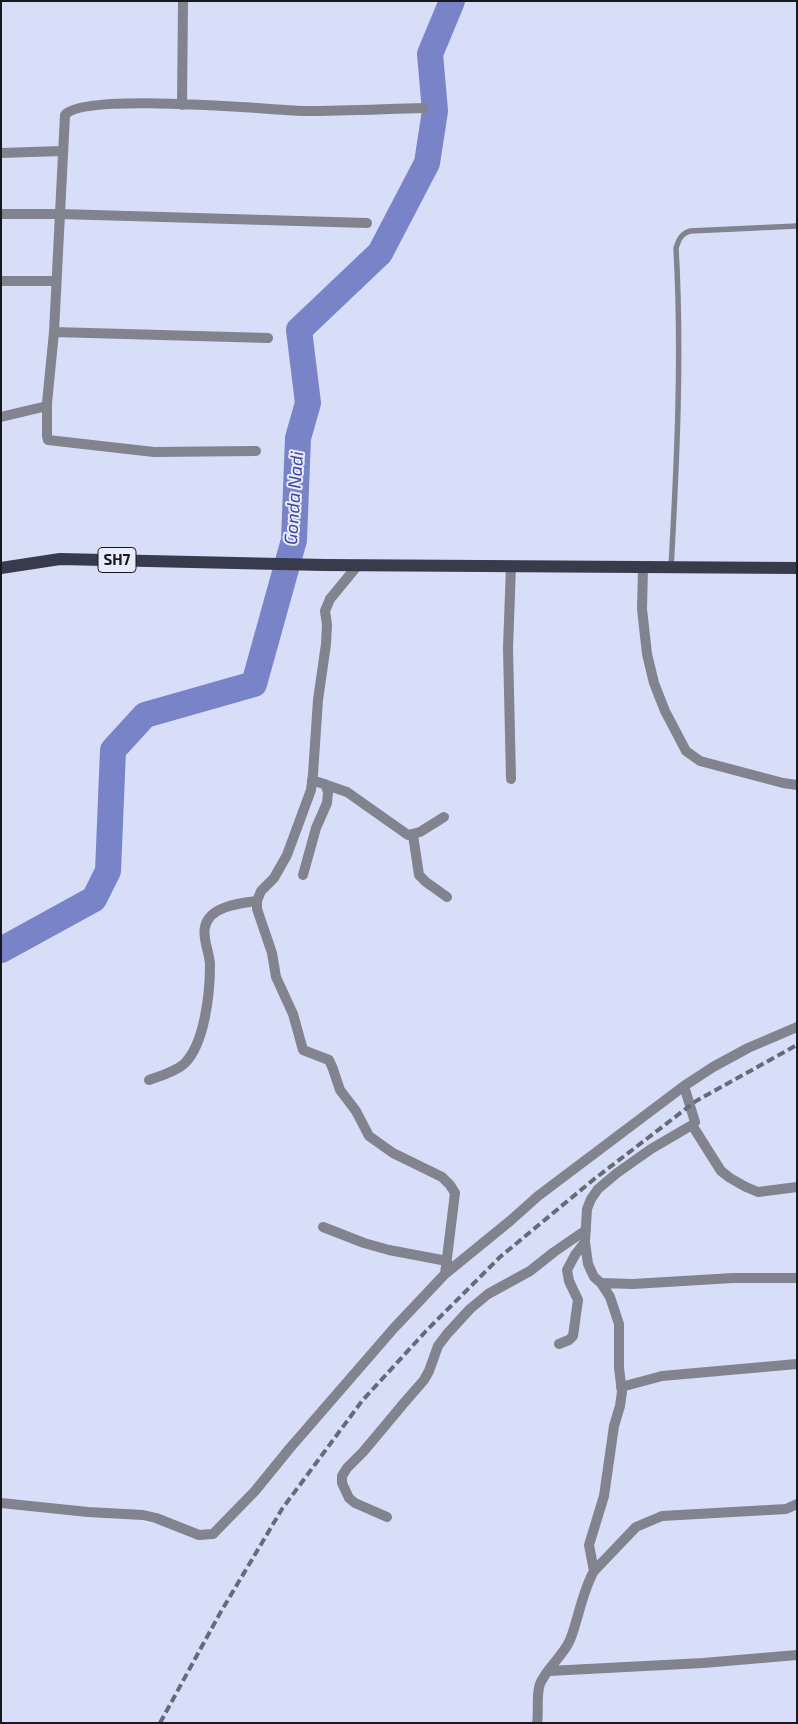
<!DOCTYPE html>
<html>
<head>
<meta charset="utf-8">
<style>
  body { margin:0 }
  #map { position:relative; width:798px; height:1724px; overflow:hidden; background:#d8def7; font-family:"Exo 2",sans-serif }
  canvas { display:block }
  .frame { position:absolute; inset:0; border:2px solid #171921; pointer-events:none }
</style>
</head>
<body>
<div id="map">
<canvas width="798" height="1724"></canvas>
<div class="frame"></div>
</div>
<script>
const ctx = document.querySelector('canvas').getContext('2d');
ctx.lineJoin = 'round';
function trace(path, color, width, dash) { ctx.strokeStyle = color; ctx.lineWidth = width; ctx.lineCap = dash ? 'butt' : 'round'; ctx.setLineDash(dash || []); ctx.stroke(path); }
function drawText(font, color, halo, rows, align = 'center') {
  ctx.font = font + ' "Exo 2",sans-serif'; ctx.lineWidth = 4; ctx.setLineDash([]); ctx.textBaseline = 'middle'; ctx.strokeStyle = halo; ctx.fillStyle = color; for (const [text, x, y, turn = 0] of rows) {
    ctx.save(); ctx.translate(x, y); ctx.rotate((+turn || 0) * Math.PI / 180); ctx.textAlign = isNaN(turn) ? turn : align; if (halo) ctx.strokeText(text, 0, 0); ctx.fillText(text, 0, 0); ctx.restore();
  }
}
trace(new Path2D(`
  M1,950L94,899L108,871L113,750L145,715L254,684L294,540L298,438L308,403L299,330L380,253L427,163L435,111L430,54L452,1`), '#7984c8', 26);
trace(new Path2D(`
  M671,568C677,461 682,354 676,248C679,239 681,234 690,231L797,226`), '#81838e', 5.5);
trace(new Path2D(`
  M182,105L183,1
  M1,153L62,151
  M1,214H60L367,223
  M1,281H55
  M54,332L268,338
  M1,417L47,406
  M256,451L154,452L48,440L47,436V403L54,332L65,115C83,92 269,110 306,111C345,111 384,109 424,108
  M358,565L330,599L325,611L327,625L326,644L318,700L313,774L311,790L287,855L274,878L261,891L257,901V909L272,953L276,977L293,1014L303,1050L329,1060L333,1069L340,1090L356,1111L369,1136L393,1153L442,1177L450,1185L455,1193L445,1274
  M511,566L508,648L511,779
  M643,568L642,609L647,654L654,683L665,711L686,751L700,761L783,783L797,785
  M312,780L347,792L408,835L420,832L444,817
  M413,835L419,875L426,882L447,897
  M303,875L316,828L327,803L328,792L325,784
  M149,1080C160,1076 175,1072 184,1064C205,1044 210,992 210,965C210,953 202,939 205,927C209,906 241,903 257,901
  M692,1125L721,1171L730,1178L746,1187L758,1192L797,1187
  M323,1227L364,1243L389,1250L447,1261
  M601,1283L633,1284L733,1278H797
  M559,1344L569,1340L573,1336L578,1300L569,1281L567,1270L575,1255L585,1242
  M621,1387L662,1376L797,1364
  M1,1503L88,1512L143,1515L156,1518L199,1535L213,1534L255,1491L290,1448L394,1328L445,1274L510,1221L538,1196L684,1086L713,1067L748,1048L797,1027
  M387,1517L355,1503L349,1498L342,1483V1476L347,1468L363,1452L404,1403L424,1380L429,1371L438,1346L447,1334L470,1309L488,1294L530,1271L554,1252L586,1230
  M594,1571L636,1527L662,1516L786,1509L797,1504
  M549,1671L703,1663L797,1655
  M537,1723C539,1711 536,1695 540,1684C546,1669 563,1656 570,1640C579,1617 582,1592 594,1571L589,1545L604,1496L614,1426L620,1406L622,1392L619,1368V1324L610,1297L601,1283L594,1277L588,1264L585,1242L587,1209L591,1199L598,1189L617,1173L651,1149L692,1125L695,1122L684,1086`), '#81838e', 10);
trace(new Path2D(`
  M1,568L60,559L324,565L797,568`), '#373b4c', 12);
trace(new Path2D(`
  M160,1723L219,1615L282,1509L362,1401L426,1331L500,1257L593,1180L696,1101L797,1045`), '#666a79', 4, [8, 4]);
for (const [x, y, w] of [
  [117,560,38]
]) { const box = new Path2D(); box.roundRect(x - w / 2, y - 12.5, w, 25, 4); ctx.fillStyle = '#e8ebfb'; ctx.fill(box); trace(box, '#171921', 1); }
drawText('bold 15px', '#171921', null, [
  ["SH7",117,560]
]);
drawText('italic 18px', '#3f479a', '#e8ebfb', [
  ["Gonda Nadi",294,498,-86]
]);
</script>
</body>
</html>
